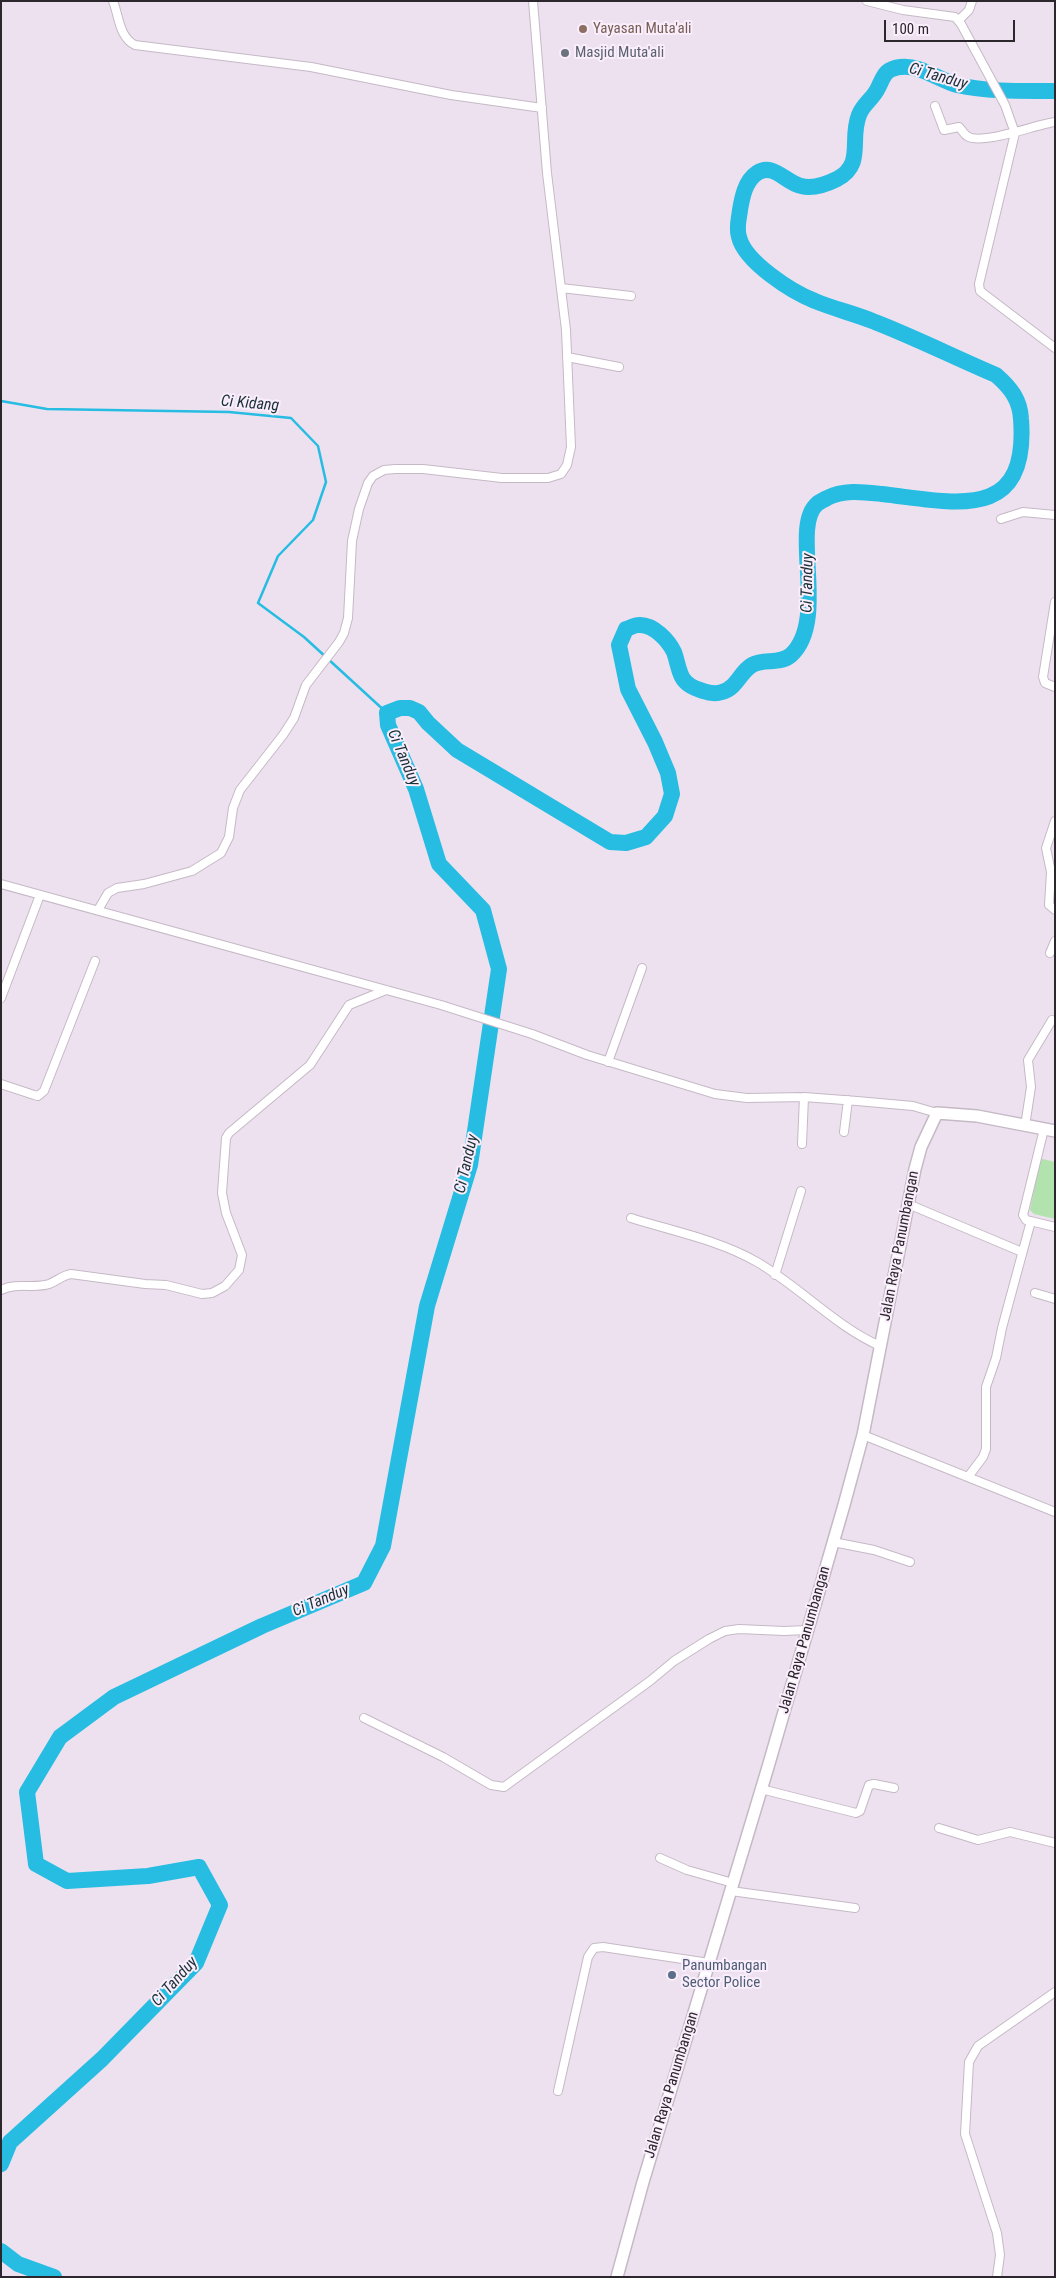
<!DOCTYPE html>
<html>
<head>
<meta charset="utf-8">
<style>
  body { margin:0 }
  #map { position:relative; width:1056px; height:2278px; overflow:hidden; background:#ede1ef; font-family:"Roboto Condensed",sans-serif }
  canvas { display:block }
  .frame { position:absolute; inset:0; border:2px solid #2b272c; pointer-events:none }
  .scale { position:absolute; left:884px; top:20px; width:131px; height:22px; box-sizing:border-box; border:2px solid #2b272c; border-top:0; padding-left:6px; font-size:15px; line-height:18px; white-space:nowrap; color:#2b272c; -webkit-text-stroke:4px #faeefc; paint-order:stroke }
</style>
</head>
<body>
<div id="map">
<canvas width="1056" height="2278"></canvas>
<div class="frame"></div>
<div class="scale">100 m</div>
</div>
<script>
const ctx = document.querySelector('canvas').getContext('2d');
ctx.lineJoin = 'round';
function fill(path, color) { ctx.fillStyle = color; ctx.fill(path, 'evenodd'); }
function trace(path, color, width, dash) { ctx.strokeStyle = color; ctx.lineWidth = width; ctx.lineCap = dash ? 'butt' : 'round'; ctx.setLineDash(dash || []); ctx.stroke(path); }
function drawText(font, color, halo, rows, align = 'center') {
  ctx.font = font + ' "Roboto Condensed",sans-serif'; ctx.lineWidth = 4; ctx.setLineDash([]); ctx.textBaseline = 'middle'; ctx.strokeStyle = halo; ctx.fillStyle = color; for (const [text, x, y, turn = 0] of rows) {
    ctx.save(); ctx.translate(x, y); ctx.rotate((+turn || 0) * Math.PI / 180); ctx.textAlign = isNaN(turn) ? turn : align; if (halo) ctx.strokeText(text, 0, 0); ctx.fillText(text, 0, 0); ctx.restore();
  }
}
fill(new Path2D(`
  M1043,1159L1055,1162V1219L1034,1214L1030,1210L1040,1160Z`), '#b2e3ae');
trace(new Path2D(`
  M1,401L47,409L229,412L291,418L318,446L326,482L313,520L278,556L258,603L304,637L387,713`), '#27bce2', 2.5);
trace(new Path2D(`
  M1,2164L10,2142L102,2059L196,1963L220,1905L199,1867L148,1876L67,1881L36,1864L27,1792L60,1737L114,1697L262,1626L364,1583L383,1546L427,1306L470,1165L499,969L483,910L439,864L416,789L388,725L387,713L400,708H410L419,712L428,723L457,750L610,842L626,843L646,837L665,816L672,794L668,773L655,742L628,689L619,645L626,629C630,628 636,624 640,625C654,625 668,640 674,652C677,660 678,669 682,677C686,685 696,689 703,691C709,693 716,694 722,692C737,688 740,672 752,665C764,658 780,665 791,655C829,620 790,527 817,504C820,501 824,500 827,498C844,489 864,492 882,494C954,502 1029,524 1021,419C1020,400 1011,388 996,375C956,358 916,338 875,322C856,314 834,309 815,301C792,292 745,262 739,237C736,228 739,219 740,210C742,198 745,181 757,173C773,162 786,183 801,186C813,189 827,184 837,179C865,164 849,140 859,115C863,104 873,99 878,88C884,76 885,69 900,67C919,64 939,80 957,85C989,92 1022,91 1055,91
  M1,2251L18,2264L54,2277`), '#27bce2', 16);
const street = new Path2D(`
  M113,1C119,16 119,37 135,45L311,67L451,95L542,108
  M867,1L903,10L955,17L961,24L1005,105L1015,133L979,284L980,291L1055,348
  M959,20L969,10L972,1
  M935,106L944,130L959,127C962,130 964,134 967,136C981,146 1037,124 1055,122
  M561,288L631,296
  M567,357L619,367
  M1001,519L1023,512L1055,515
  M1055,602L1043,677L1045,683L1055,687
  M1055,821L1046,848L1051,872L1049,905L1055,910
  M1,884L441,1005L532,1034L587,1055L715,1094L747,1098L804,1097L857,1101L913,1106L937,1113
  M98,910L108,893L117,888L144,884L192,871L221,853L229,837L233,808L240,790L283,735L294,718L306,685L339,642L344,633L348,618L352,541L359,509L368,483L373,476L384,470L395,469H423L502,478H548L561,474L567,465L571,447L566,330L547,173L533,1
  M1050,953L1055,941
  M1,998L40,895
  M608,1062L642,968
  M1,1084L34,1095L38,1096L44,1091L95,961
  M1025,1126L1031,1087L1028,1060L1052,1020
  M1044,1129L1023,1215L1026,1220L1055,1227
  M844,1132L848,1100
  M802,1144L804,1097
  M908,1204L1022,1252
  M631,1218C672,1231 719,1240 757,1262C800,1287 835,1326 880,1346
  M775,1275L801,1191
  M1,1290C17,1282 34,1289 49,1284C57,1281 63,1275 71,1274L145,1284L166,1285L202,1294L212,1293L225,1286L239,1270L242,1255L226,1213L222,1193L226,1138L229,1133L310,1065L349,1005L386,990
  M1035,1293L1055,1299
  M863,1435L1055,1512
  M968,1477L983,1457L986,1449V1387L996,1358L1002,1328L1031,1221
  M833,1542L874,1550L910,1562
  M364,1718L443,1757L491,1785L504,1787L650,1681L674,1661L709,1639L725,1631L739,1629L784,1631L807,1630
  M761,1789L856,1813L860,1811L869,1785L874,1784L894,1788
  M939,1828L978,1840L1010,1832L1055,1843
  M660,1858L687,1870L733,1883
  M731,1891L855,1908
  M558,2091L588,1957L594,1948L603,1947L709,1963
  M997,2277L1000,2255L997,2233L965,2134L969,2062L978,2046L1055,1992`);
const secondary = new Path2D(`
  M617,2277L643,2182L768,1767L844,1505L863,1435L915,1169L921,1147L937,1113L977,1116L1055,1131`);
trace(street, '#c5b9c6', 10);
trace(secondary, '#c5b9c6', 14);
trace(street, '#fff', 8);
trace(secondary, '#fff', 11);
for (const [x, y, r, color] of [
  [583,29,5,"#8d6e63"],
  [565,53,5,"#6b7280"],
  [672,1975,5,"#5c6f8a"]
]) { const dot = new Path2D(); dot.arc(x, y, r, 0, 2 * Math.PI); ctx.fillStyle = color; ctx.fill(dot); trace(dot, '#faeefc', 2); }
drawText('15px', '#785e54', '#faeefc', [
  ["Yayasan Muta'ali",593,29]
], 'left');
drawText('15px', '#5b616d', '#faeefc', [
  ["Masjid Muta'ali",575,53]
], 'left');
drawText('15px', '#2b272c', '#faeefc', [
  ["Jalan Raya Panumbangan",900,1246,-79],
  ["Jalan Raya Panumbangan",805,1640,-74],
  ["Jalan Raya Panumbangan",672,2085,-73]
]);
drawText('15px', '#4e5e75', '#faeefc', [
  ["Panumbangan",682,1966],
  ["Sector Police",682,1983]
], 'left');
drawText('italic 16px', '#1a3138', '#faeefc', [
  ["Ci Tanduy",938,77,16],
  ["Ci Kidang",250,404,5],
  ["Ci Tanduy",808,583,-89],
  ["Ci Tanduy",403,758,67],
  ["Ci Tanduy",467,1164,-77],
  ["Ci Tanduy",321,1601,-23],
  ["Ci Tanduy",175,1982,-48]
]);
</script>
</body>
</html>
